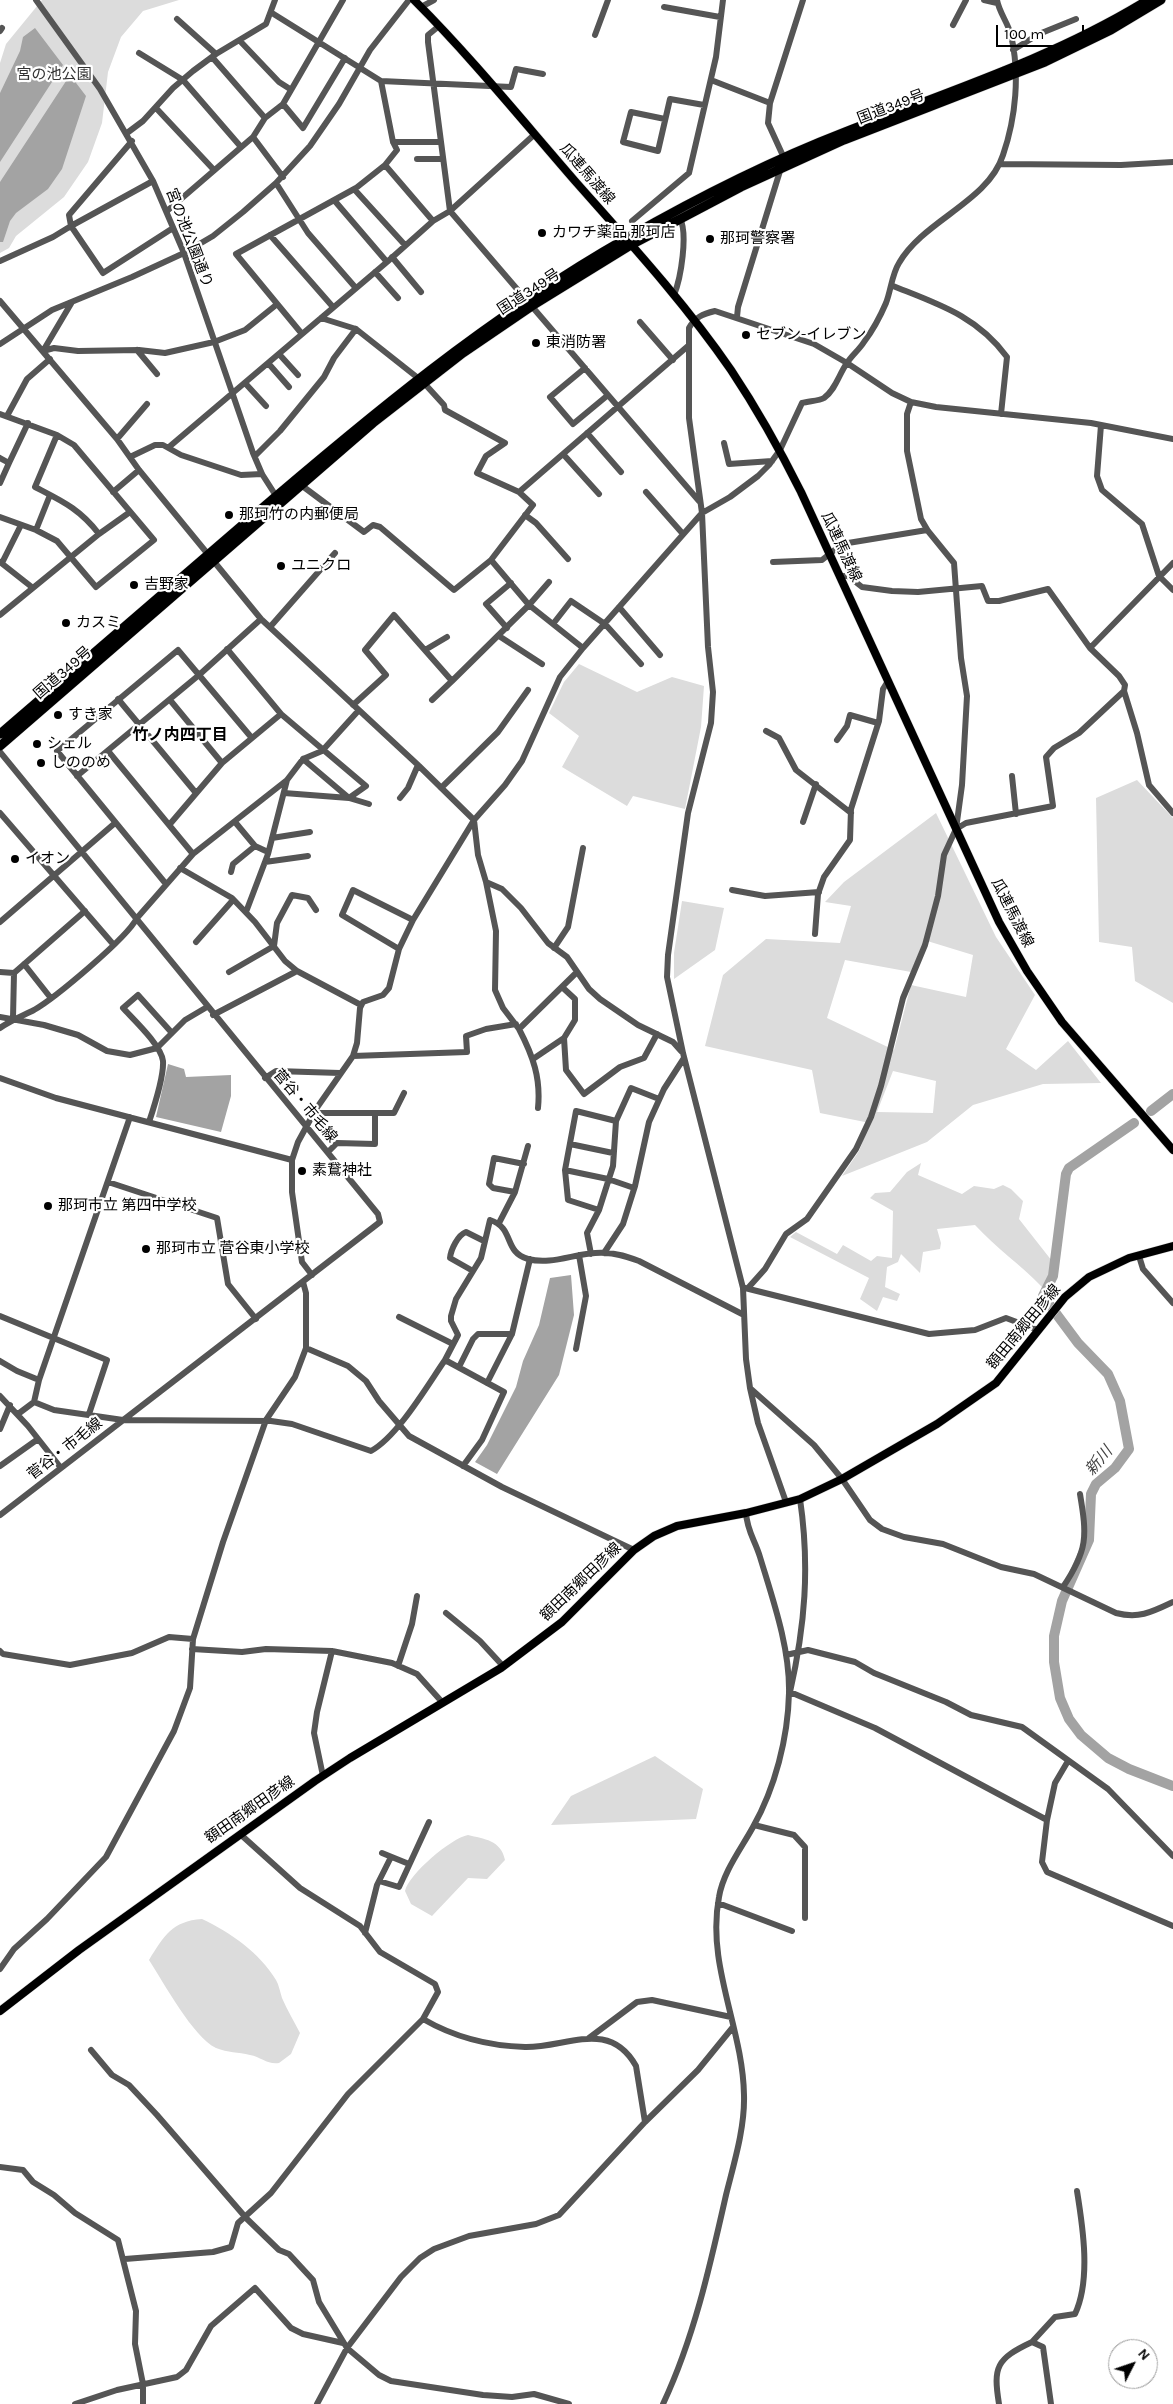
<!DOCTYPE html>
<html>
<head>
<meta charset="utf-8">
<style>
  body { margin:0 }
  #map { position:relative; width:1173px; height:2404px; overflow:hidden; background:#fff; font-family:Karla,sans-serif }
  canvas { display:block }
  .north { position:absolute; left:1108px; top:2339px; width:50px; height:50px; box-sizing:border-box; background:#fff; border:1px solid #999; border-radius:50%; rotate:49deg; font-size:14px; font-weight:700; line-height:20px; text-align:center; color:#000 }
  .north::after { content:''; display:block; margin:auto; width:18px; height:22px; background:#000; clip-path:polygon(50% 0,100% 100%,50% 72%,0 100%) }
  .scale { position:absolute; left:996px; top:25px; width:88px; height:22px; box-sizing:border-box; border:2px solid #000; border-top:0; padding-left:6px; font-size:15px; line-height:18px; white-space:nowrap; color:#000; -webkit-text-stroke:4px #fff; paint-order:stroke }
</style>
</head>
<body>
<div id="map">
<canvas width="1173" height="2404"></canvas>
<div class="north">N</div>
<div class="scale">100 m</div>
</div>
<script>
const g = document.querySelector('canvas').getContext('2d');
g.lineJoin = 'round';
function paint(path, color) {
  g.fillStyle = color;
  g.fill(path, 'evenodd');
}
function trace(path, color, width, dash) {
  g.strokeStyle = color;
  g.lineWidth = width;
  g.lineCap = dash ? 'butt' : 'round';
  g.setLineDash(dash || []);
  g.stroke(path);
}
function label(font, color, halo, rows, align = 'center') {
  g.font = font + ' Karla,"Noto Sans JP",sans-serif';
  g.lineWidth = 4.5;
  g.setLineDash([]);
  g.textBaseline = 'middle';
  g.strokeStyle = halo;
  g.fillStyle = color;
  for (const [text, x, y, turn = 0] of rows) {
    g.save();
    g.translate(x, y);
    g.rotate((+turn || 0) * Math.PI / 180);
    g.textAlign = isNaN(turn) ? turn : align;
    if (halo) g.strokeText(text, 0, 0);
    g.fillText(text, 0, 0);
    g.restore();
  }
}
paint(new Path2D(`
  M42,0H179L143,11L121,37L108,72L102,123L88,162L64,197L16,236L9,248L0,253V63L6,44Z
  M579,664L637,692L672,677L704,686L701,727L685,809L633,796L627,806L562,767L579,736L549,713L564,682Z
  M1137,780L1173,818V1003L1135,981L1132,947L1099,942L1096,798Z
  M936,813L996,937L1035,995L1006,1049L1036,1070L1068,1041L1101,1083L1043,1084L973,1105L927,1142L842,1176L859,1151L870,1123L820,1113L812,1070L705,1046L723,975L766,939L840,943L851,906L825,902L844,882ZM924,940L973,955L966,997L911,985L894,1050L827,1018L845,960L911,972ZM893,1071L936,1081L933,1113L877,1112Z
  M682,901L724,908L715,950L674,979V953Z
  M921,1163L918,1175L962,1194L974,1186L994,1189L1003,1185L1011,1189L1023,1201L1019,1219L1052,1261L1050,1275L1042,1287C1021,1265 996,1248 975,1225L937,1229L941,1243L940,1249L923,1252L920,1273L901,1254L898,1262L887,1267L885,1287L900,1294L897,1301L883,1297L877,1311L860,1299L869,1278L790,1237L796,1232L837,1254L843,1245L871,1261L877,1256L892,1258L893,1211L870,1198L875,1193L890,1192L907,1172Z
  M655,1756L703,1789L696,1819L551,1825L571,1796Z
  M468,1835C484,1839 501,1840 505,1860L487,1879L468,1878L432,1916L411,1904L405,1891C409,1874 451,1838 468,1835Z
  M202,1919C230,1932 260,1953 276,1980C279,1985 280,1992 282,1998C287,2010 294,2021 300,2033L291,2054L279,2063C268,2065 261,2057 250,2055C238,2052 228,2053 216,2048C193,2037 164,1983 149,1960C164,1936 172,1921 202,1919Z`), '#dcdcdc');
paint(new Path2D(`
  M35,28L63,65L0,162V93L20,51L23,37Z
  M70,75L86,96L62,169L48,189L16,213L10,221L3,242H0V182Z
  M168,1064L184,1069L186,1077L231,1075V1096L221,1132L156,1117Z
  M571,1275L574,1315L559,1375L497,1474L475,1462L487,1445L516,1387L523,1361L539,1325L550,1278Z`), '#a3a3a3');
trace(new Path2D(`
  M1151,1111L1173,1094
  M1134,1123L1069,1168L1066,1174L1053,1276L1043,1296L1078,1343L1108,1374L1120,1401L1129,1449L1115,1468L1096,1484L1091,1494L1089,1540L1062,1601L1054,1636V1662L1060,1698L1069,1719L1081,1735L1108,1758L1129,1769L1173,1786`), '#a3a3a3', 10);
const major = new Path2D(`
  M414,0C471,57 522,120 575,181C629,242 685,303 731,370C757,409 780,450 801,492L999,922L1027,971L1062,1022L1173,1150
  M0,2011L79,1950L315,1781L350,1758L501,1668L562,1622L634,1550L654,1536L677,1526L746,1513L800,1499L842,1479L937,1424L996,1383L1065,1297L1089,1277L1129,1258L1173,1246`);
const highway = new Path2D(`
  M0,734C82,664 164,593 246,522C367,418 488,317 627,238C697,198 770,161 845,132C947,92 1054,58 1148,0
  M0,746L373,423L463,353L532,306L631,245L741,187L844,140L1045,62L1111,30L1161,0`);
trace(major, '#dbdbdb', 9);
trace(highway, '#dbdbdb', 10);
trace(new Path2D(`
  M36,0L100,89L153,181L184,253L253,453L262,474L278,499
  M984,0L997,3
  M421,7L434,0
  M664,7L720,17
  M272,13L381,81L393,142L397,150L385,165L356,188L236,254L302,334
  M177,19L216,54
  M953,25L966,0
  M439,26L428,35V42L450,211L699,501
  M0,31L2,28
  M595,35L608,0
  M240,41L279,82L290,89
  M1013,50L1039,34L1076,19
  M139,53L183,80L241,147
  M212,57L265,118L283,104L343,0
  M711,80L770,103
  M381,81L511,87L516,69L543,74
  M283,104L303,128L345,58
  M156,108L214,170
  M665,119L631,112L623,142L658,151L670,99L704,105
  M127,133L143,121L173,88L193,71L216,54L266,24L275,0
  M253,137L265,118
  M393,142H440
  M417,159H443
  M1000,164L1121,165L1173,162
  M385,165L433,221
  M153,181L71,226L103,273L173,228
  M276,183L308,233L355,287
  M354,189L404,244
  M334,200L387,262
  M167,211L253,137L283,177
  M632,221L689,173L716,57L723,0
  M270,235L333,307
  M392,257L421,292
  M0,261L53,237L71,226L69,215L132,141
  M375,272L398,298
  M893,286C938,304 977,316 1007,357L1001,414
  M674,295C681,278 688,234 680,218
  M0,301L117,439L139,470L261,619L418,765L474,820L478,855L486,882L502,889L521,908L548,943L567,957L589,989L600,999L638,1025L673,1042L681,1051
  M737,317L738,307L784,158L768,123L770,103L803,0
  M321,318L356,329L418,378
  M640,322L673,360
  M0,344L52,310L132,277L184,253L213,236L243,212L276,183L310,146L339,104L370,50L409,0
  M137,350L157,374
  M43,351L54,348L78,351L139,350L165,353L214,342L245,330L276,305
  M43,351L72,302
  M279,354L298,375
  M268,363L289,387
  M585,368L550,397L573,424L608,395
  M245,383L266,406
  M424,383L444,405L445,410L505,443L486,456L477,473L519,492L533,505L491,560
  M0,414L57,435L74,445L154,540L96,587L57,541L36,530L0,517
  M7,416L27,379L50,359
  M1101,425L1097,476L1102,490L1142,524L1159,576L1173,590
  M587,433L621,472
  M57,435L35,487C62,501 80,509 99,534
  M117,439L147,404
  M724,443L729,464L772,461
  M169,447L387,262L433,221L450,211L535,134
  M563,454L599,494
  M255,456L280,431L324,377L334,358L356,329
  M130,457L155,445H163L181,455L241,475L262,474
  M0,458L9,463L0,483
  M9,463L28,423
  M301,485L364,532L373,525L380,527L454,590L491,560L529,605L549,582
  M113,492L139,470
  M519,492L688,346
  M646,492L683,534
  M525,515L536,523L568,559
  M36,530L50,495
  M0,562L33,588
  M773,562L822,560L842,544L927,530
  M2,563L21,525
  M839,576H848L862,587L892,591L918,592L982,586L988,601H999L1048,589L1090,648L1119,676L1125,685L1124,691L1137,733L1149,785L1173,813
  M619,607L660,655
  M0,615L99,534L130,512
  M553,624L571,601L605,624L641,664
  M270,627L335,553
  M507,628L486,604L511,583
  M499,636L542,664
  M1090,648L1173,563
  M227,649L281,714L366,786L349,798L303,759
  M425,650L447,637
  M118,699L196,793
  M170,700L222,763
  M432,700L452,681
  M353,705L386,675L365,650L394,615L452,681L529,605L583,648
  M766,731L779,738L796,770L851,813
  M837,740L847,726L850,715L878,723
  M108,751L193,854
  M0,752L378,1214L380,1222L0,1515
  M77,776L199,675L261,619
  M1012,776L1016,814
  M441,788L498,732L528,690
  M284,793L349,798L369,804
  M400,798L408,788L418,765
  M0,813L113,944
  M235,822L255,846L268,852
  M803,822L816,784
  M170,824L222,763L281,714
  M956,829L966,823L1053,806L1046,757L1054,748L1079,733L1124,691
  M272,838L310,832
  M265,862L308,856
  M180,868L232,898L255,922L285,961L297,971L361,1005
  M231,872L233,864L255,846
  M486,882L496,931L495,990L503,1008L519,1029L577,972
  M166,884L57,751L178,650L251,737
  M732,890L765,896L819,892
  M246,912L268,854L287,780
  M0,922L115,823
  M815,934L818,894L824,877L850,840L851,809L879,721L883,689L888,681
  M196,942L233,900
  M274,946L277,923L292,895L308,898L316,910
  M554,948L568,927L583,848
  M399,949L342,915L353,890L413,920
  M24,964L50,997
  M0,972L14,973
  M229,972L274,946
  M562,987L575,999V1020L564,1038L566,1070L584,1094L620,1067L644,1058L657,1034
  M213,1015L297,971
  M0,1017L44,1025L78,1035L107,1051L130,1055L157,1048L185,1020L207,1007
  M13,1018L14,973L85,911
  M0,1028C11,1020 22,1016 34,1010C55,998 127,938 137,918L193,854L287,780L303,759L322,751L359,710
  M519,1029C533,1056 541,1078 538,1108
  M353,1056L467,1052L466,1036L486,1029L516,1024
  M533,1059L564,1038
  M0,1078L56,1098L292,1160
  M265,1078L276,1071L340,1073
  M314,1113H394L404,1093
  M149,1122C154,1107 164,1076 163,1061C161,1045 134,1020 123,1008L138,995L172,1033
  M570,1144L613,1153
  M328,1152L337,1143L375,1144V1113
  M565,1170L608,1179L634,1188
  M108,1182L217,1218L228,1284L256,1319
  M515,1192L493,1188L489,1184L494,1158L524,1164
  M599,1210L568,1200L565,1170L576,1111L616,1121
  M499,1223L515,1192L528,1146
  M604,1253L623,1224L635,1186L649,1122L664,1089L684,1058
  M591,1254L587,1233L599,1210L613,1166L616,1121L631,1088L659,1099
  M1139,1256L1143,1269L1173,1303
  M473,1271L450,1258C451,1249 458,1235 466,1232L484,1241
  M312,1275L302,1262L292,1192V1160L298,1142L316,1109L353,1056L357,1043L360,1008L363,1002L383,995L389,988L399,949L413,920L474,820L505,785L522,761L560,677L583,648L702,513L730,497L758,476L769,465L780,450L802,403C809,401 819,401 824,398C836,389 839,374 847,363C852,355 859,350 864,342C873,330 880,317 886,303C891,290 892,274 899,263C924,220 988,202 1003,155C1016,117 1020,74 1011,35C1008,23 999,12 997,0
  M745,1288L929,1334L975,1330L1006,1318L1038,1330
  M748,1288L765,1269L786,1234L807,1219L856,1149L871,1117L881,1086L903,998L925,945L938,896L944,855L956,829L962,785L967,696L961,658L954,563L928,531L921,519L907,451V414L911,402
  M0,1316L107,1360L89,1414
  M399,1317L453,1344
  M306,1348L348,1366L366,1381L379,1401L409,1436L502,1487L634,1550
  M576,1349L586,1296L579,1255
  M0,1361L17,1371L39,1380
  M459,1367L473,1339L478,1334H512
  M487,1383L512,1334L530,1259
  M751,1389L814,1445L842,1479L870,1520L882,1529L904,1537L943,1544L1001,1567L1034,1574L1116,1613C1139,1619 1152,1612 1173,1602
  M0,1396L28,1426L61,1468
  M34,1402L54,1410L123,1420L271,1421L292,1424L371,1451C398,1436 427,1386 445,1360
  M18,1414L34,1402L39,1380L130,1117
  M0,1429L10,1405
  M0,1466L38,1439
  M463,1466L482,1440L504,1392L445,1360L458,1335L451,1321V1316L456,1299L481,1258L490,1220C515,1228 503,1252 528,1259C553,1266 579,1251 605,1253C617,1253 628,1257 639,1261L744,1315
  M800,1499C810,1567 805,1626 790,1692L875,1728L1047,1820
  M786,1502L758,1423L750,1388L746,1359L743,1288L683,1053L667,977L668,955L688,813L711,723L713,692L708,647L702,513L689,418V328C695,317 703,314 715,311L814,344L847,363L892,393L911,402L936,407L1091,423L1173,439
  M1063,1587C1088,1550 1087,1536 1080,1494
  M446,1613L480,1641L503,1666
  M192,1649L242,1652L266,1649L332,1651L392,1663L417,1674L442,1702
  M0,1651L3,1654L70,1665L132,1653L169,1637L193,1639
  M786,1655L808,1650L855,1662L874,1673L946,1702L971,1715L1022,1727L1108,1789L1173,1856
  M398,1666L412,1624L417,1596
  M1068,1761L1055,1783L1047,1820L1042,1862L1047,1872L1173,1926
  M323,1776L314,1733L317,1712L332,1651
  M754,1825L794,1835L805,1847V1918
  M382,1853L409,1864
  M379,1881L399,1887L429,1822
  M718,1903L792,1931
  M365,1933L377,1885L391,1857
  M0,1969L14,1949L47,1919L106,1857L174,1731L190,1688L193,1639L223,1542L266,1420L295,1377L306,1348V1293L303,1282
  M423,2019C454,2037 490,2046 525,2047C566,2048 609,2018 636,2066L645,2122
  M589,2038L637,2002L652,2000L731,2017
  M91,2050L112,2075L129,2085L157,2115L247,2219L279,2250L289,2254L313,2280L319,2302L347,2348L379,2375L391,2381L483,2395L512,2397L534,2394L569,2404
  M0,2167L23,2170L33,2182L54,2195L75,2213L118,2240L136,2311L135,2344L143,2384V2404
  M125,2259L213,2252L231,2247L238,2223L271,2193L348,2094L423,2019L438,1992L435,1984L380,1952L360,1926L300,1888L240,1834
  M1032,2342L1055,2317L1075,2314C1091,2280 1083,2228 1077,2191
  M75,2404L117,2390L177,2377L186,2370L211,2326L255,2288L291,2328L303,2334L343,2343
  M317,2404L347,2348L401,2277L420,2258L434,2249L469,2236L536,2224L559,2215L645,2122L698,2070L733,2027
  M663,2404C694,2338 710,2266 726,2195C734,2163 745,2128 744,2095C743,2028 706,1965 719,1897C723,1872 741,1849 753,1827C775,1788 788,1738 789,1693C790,1648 773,1600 760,1557C755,1540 747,1531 746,1513
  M999,2404C993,2367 996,2359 1032,2342L1043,2347L1051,2404`), '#555', 6);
trace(major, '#000', 8);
trace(highway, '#000', 9);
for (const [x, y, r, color] of [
  [542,233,5,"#000"],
  [710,239,5,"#000"],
  [746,335,5,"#000"],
  [536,343,5,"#000"],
  [229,515,5,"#000"],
  [281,566,5,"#000"],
  [134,585,5,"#000"],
  [66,623,5,"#000"],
  [58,715,5,"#000"],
  [37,744,5,"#000"],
  [41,763,5,"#000"],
  [15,859,5,"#000"],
  [302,1171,5,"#000"],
  [48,1206,5,"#000"],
  [146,1249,5,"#000"]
]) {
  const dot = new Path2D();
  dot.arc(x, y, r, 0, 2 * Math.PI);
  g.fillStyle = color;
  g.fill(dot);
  trace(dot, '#fff', 2);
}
label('15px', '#333', '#fff', [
  ["宮の池公園",54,75]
]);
label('15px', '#000', '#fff', [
  ["国道349号",891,107,-21],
  ["瓜連馬渡線",587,174,49],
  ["宮の池公園通り",189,238,69],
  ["国道349号",529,292,-33],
  ["瓜連馬渡線",841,547,65],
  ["国道349号",63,673,-41],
  ["瓜連馬渡線",1012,913,63],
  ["菅谷・市毛線",305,1106,50],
  ["額田南郷田彦線",1024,1327,-50],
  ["菅谷・市毛線",65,1449,-38],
  ["額田南郷田彦線",581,1582,-44],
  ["額田南郷田彦線",250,1810,-35]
]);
label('15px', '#000', '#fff', [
  ["カワチ薬品 那珂店",552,233],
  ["那珂警察署",720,239],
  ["セブン-イレブン",756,335],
  ["東消防署",546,343],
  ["那珂竹の内郵便局",239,515],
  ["ユニクロ",291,566],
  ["吉野家",144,585],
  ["カスミ",76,623],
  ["すき家",68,715],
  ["シェル",47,744],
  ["しののめ",51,763],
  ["イオン",25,859],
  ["素鵞神社",312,1171],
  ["那珂市立 第四中学校",58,1206],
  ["那珂市立 菅谷東小学校",156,1249]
], 'left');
label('bold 16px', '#000', '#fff', [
  ["竹ノ内四丁目",180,735]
]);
label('italic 16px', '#444', '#fff', [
  ["新川",1099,1461,-50]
]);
</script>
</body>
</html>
